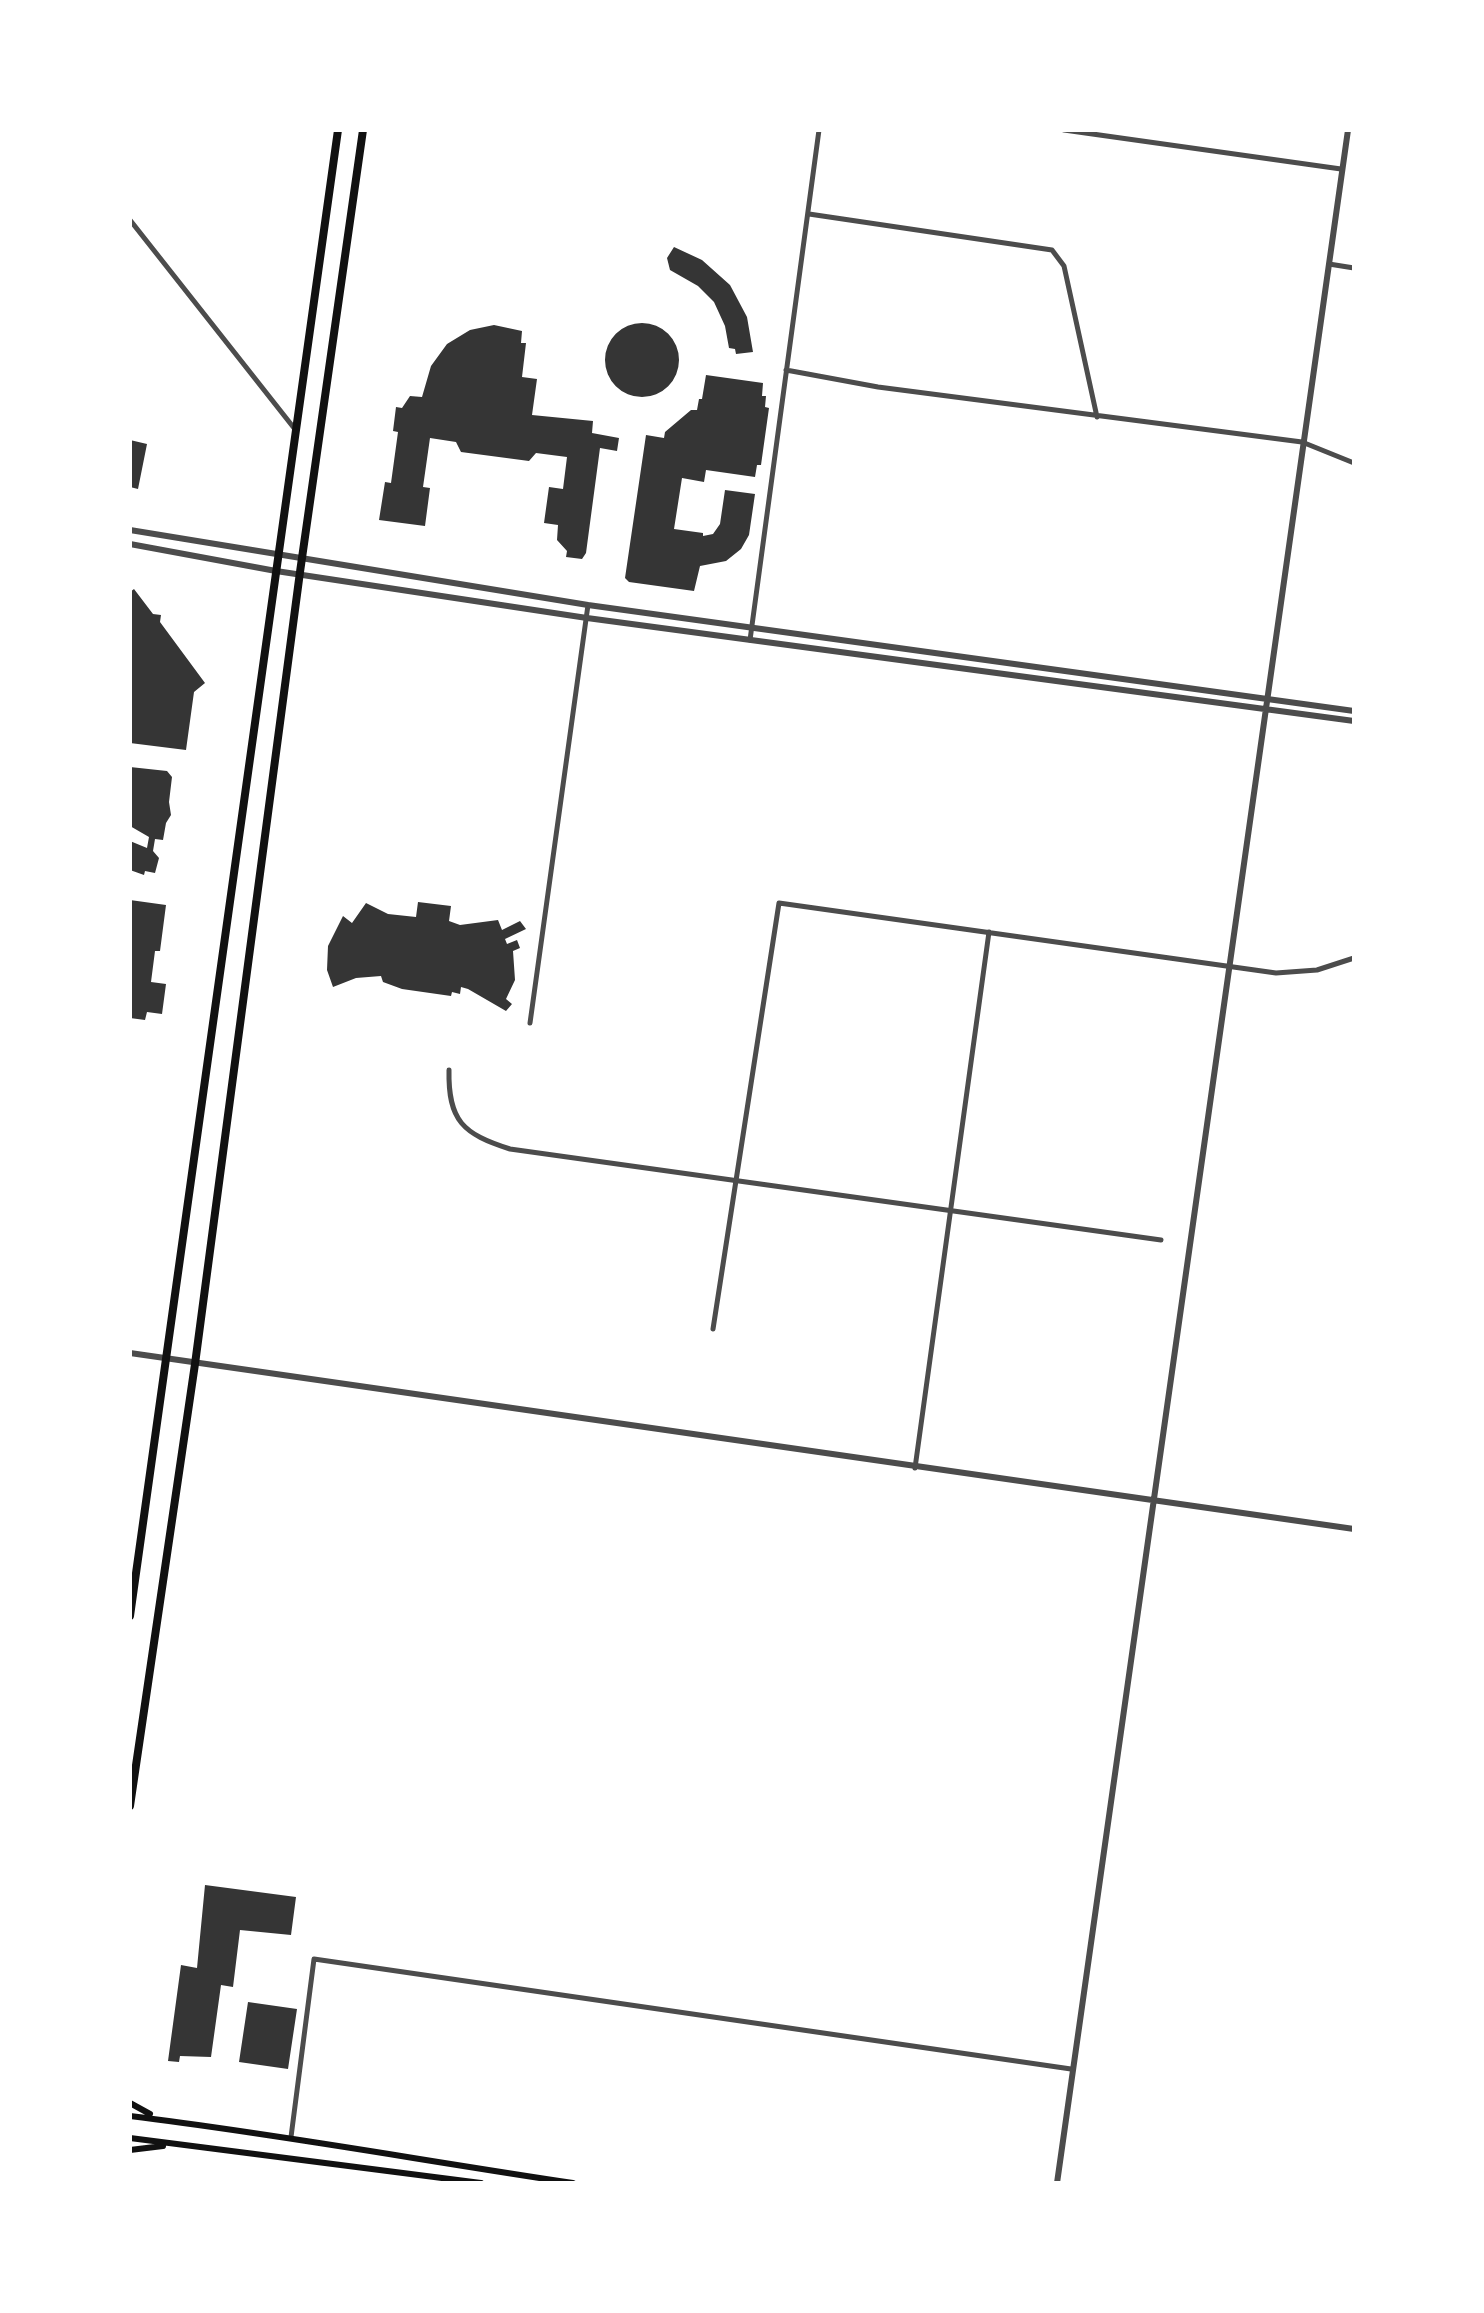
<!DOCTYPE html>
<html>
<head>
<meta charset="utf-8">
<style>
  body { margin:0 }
  #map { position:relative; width:1484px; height:2313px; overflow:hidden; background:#fff; font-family:"Work Sans",sans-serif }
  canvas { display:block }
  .frame { position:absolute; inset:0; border:132px solid #fff; pointer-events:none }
</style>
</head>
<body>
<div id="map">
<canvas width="1484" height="2313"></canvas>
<div class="frame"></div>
</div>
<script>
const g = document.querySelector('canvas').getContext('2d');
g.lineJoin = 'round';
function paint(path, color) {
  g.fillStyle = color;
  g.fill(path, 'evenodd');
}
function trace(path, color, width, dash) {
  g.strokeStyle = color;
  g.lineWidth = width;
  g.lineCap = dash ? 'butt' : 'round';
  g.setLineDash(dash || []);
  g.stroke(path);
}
paint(new Path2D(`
  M674,247L702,260L730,285L747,317L753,352L736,354L735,349L729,348L725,326L714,302L698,286L670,270L667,258Z
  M605 360a37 37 0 1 1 74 0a37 37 0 1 1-74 0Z
  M494,325L522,331L521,343H526L522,377L537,379L532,415L593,421L592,433L619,438L617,451L600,448L586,553L582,559L566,557L567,551L557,540L558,525L544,523L549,487L563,489L567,457L536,453L529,461L461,452L456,442L430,438L423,487L430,488L425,526L379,520L385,482L391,483L398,432L393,431L396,407L402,408L410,396L422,397L431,366L447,344L470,330Z
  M706,375L763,383L762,396H766L765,407L769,408L761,465H757L755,477L706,470L704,482L682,478L674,529L703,533V536L713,534L720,524L725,490L755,494L749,535L741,549L726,561L700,566L694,591L629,582L625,578L646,435L664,438L665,432L691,410H697L699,399H702Z
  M130,440L147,444L138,489L130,487Z
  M134,589L153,614L161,615L160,622L205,683L194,692L186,750L130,743V592Z
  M130,767L167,771L172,777L169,802L171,815L166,823L163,840L155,839L153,851L159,858L155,873L145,871L144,875L130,870V841L147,848L149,837L130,826Z
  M130,900L166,905L160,951H155L151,982L166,984L162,1014L147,1012L145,1020L130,1018Z
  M418,902L451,906L449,921L460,925L498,920L502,930L520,921L526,929L505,939L507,944L517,940L520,948L513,951L515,980L506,999L512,1004L506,1011L468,989L461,987L460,994L452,992L451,996L402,989L383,982L381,976L356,978L333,987L327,970L328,946L343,916L352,923L366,903L388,914L416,917Z
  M205,1885L296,1897L291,1935L240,1930L233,1987L221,1985L211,2057L180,2056L179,2062L168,2061L181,1965L197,1968Z
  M248,2002L297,2009L288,2069L239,2062Z`), '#353535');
trace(new Path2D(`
  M1064,130L1341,169
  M809,214L1052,250L1064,266L1097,417
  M130,220L294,428
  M1329,264L1354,268
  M786,370L878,387L1302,442L1354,463
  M750,640L819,130
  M530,1023L588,605
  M449,1070C448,1121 463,1134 510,1149L1161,1240
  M713,1329L779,903L1276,973L1317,970L1354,958
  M915,1468L989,932
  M291,2137L314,1959L1071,2069`), '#4c4c4c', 5);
trace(new Path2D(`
  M130,530L588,605L1354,711
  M130,544L276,571L587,618L1354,721
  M130,1353L1354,1529
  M1057,2183L1348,130`), '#4c4c4c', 6);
trace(new Path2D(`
  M130,2103L150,2114
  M130,2116C278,2134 425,2161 573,2183
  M130,2138L481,2183
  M130,2150L163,2146`), '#111', 6);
trace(new Path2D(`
  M130,1616L338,130
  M130,1806L195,1364L300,572L363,130`), '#111', 8);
</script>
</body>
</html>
